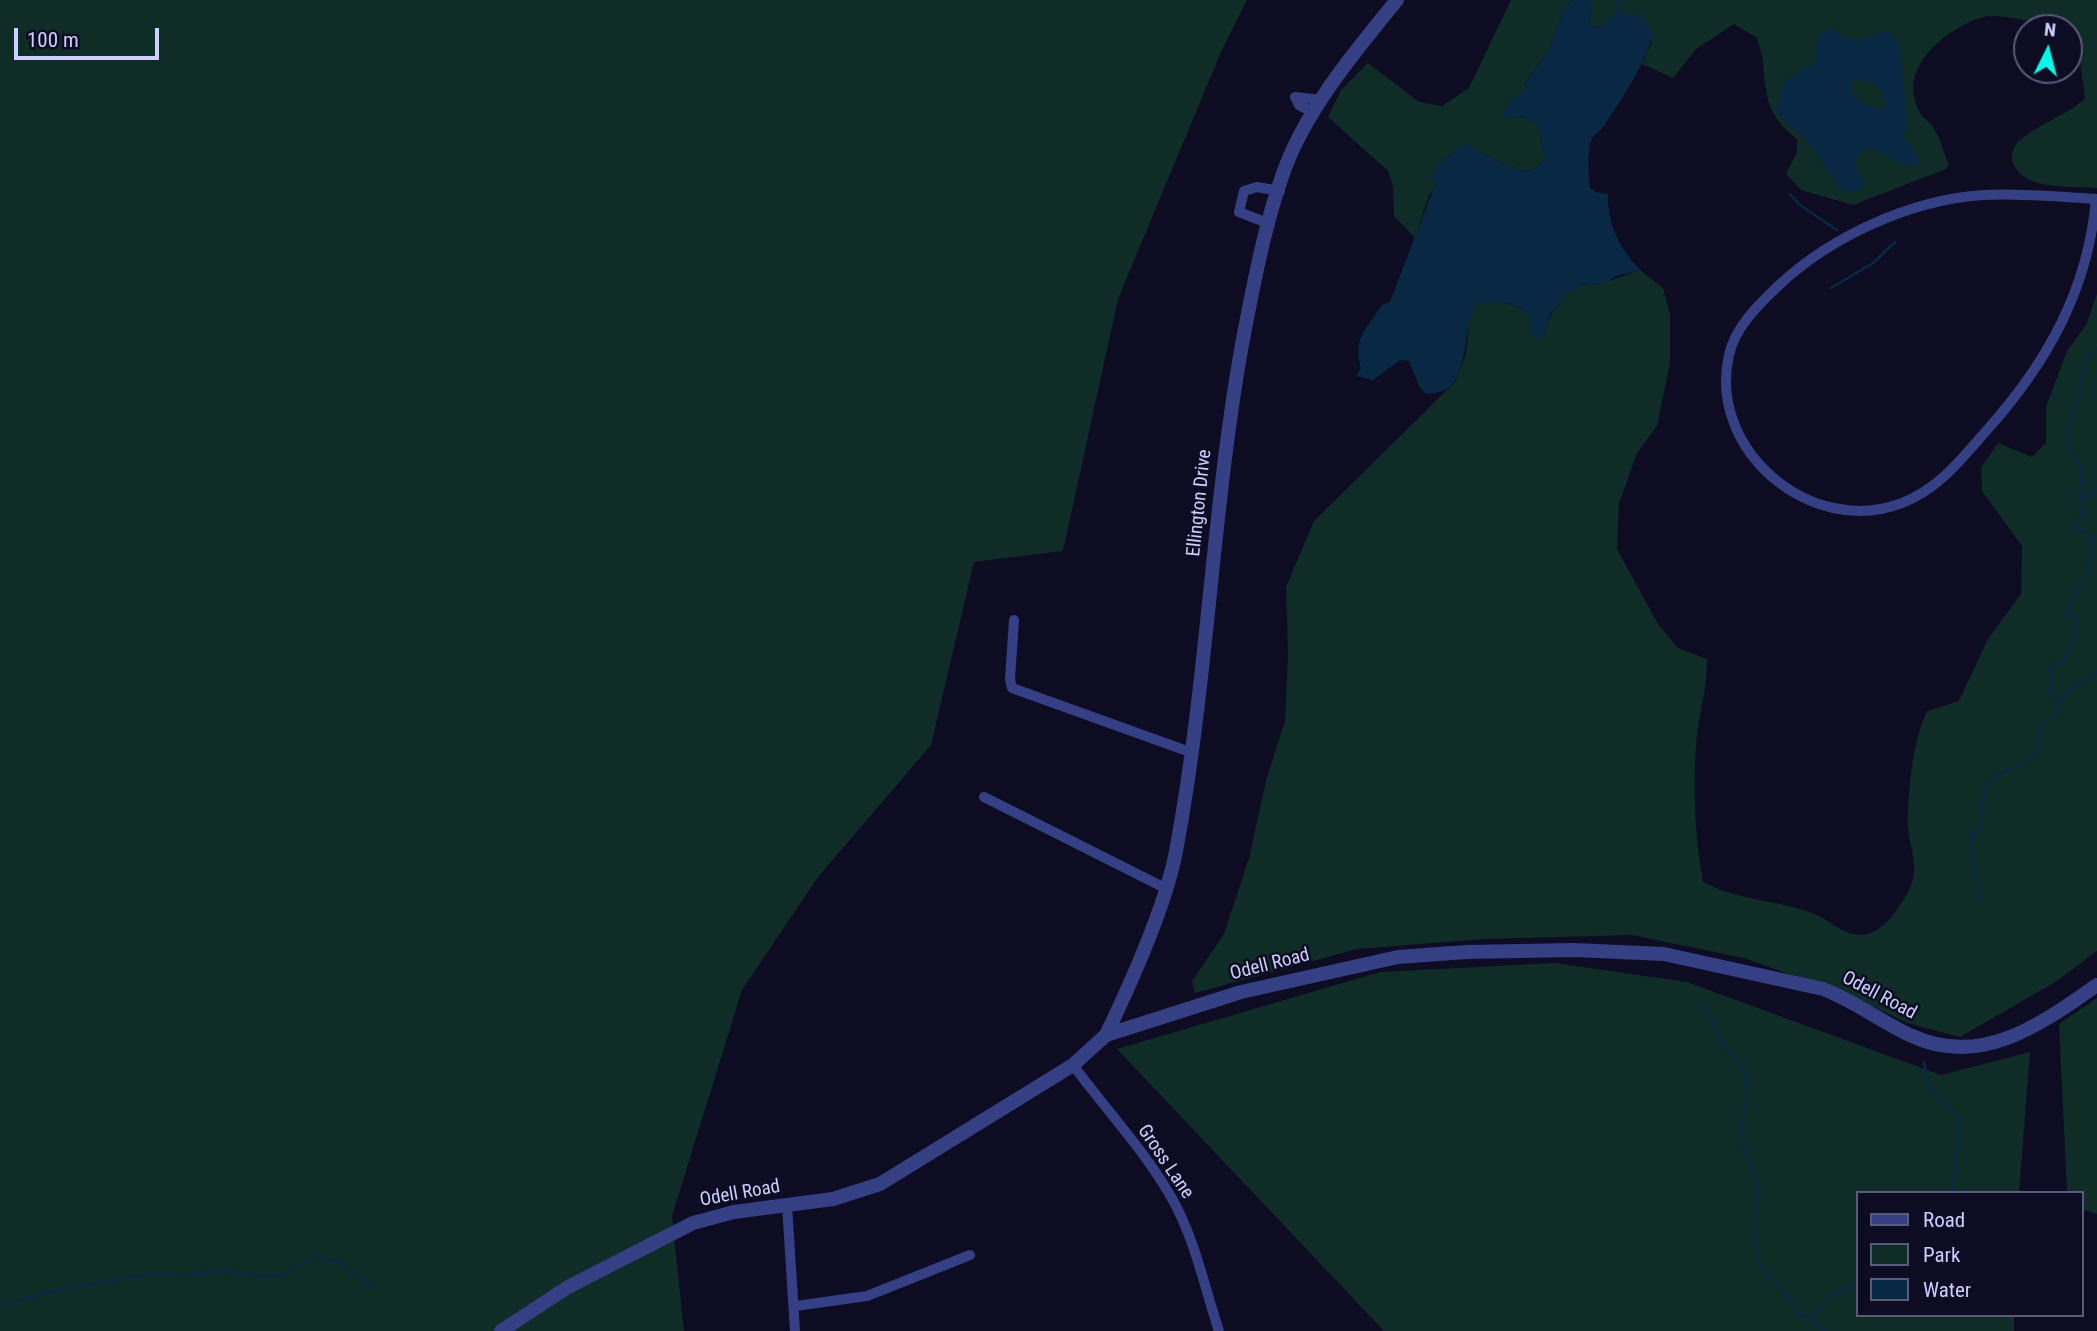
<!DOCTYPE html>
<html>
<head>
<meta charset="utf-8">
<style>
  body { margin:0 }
  #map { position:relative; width:2097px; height:1331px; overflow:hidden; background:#0d0c22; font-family:"Roboto Condensed",sans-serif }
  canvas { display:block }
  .legend { position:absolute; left:1856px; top:1191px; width:228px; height:126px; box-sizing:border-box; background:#0d0c22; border:2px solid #5a5a7a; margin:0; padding:9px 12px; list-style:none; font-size:21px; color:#cdcfff }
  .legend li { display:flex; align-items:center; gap:14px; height:35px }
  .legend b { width:35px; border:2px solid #5a5a7a }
  .north { position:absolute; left:2013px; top:14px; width:70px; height:70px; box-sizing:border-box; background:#0d0c22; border:2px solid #5a5a7a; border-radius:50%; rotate:6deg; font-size:19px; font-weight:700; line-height:28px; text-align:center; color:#cdcfff }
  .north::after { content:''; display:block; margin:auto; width:24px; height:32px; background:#00f8e9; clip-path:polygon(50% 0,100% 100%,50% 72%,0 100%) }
  .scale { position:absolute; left:14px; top:28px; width:145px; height:32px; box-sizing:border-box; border:4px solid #cdcfff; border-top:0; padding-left:9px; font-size:21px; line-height:24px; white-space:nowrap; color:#cdcfff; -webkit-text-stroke:5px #0d0c22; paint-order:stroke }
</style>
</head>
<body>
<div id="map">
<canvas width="2097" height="1331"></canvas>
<ul class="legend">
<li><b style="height:9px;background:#353f83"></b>Road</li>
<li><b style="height:19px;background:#0f2c26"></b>Park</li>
<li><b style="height:19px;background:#092844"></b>Water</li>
</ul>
<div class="north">N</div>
<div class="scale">100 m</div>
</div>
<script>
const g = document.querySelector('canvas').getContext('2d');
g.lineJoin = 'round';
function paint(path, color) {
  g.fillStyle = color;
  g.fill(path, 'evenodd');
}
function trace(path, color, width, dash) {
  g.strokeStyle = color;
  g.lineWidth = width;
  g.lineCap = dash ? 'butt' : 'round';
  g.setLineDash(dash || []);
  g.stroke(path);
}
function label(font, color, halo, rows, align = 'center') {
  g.font = font + ' "Roboto Condensed",sans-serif';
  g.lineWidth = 5;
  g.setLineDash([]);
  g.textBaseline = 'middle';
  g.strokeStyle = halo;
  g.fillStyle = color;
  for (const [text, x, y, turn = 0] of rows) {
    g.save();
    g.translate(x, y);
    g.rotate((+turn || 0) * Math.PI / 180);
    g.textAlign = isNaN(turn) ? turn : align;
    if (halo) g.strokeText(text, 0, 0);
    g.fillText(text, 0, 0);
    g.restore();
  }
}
paint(new Path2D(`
  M0,0H1247L1221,52L1118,299L1063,551L974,562L931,745L818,877L742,990L672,1216L684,1331H0Z
  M1511,0H1572L1564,10L1547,53L1525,83L1527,89L1503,119L1522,116L1538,125L1545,159C1541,163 1537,168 1532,170C1517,175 1479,150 1465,144L1436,166L1435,188L1429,195L1415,238L1394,216L1393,186L1388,171L1328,117L1341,90L1368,63L1419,102L1442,106L1469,88Z
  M1593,0H2097V188C2074,186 2023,191 2013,163C2011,156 2012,149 2017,143C2032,127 2065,116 2085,99L2078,44L2069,28C2044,28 2017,15 1990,16C1975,17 1954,30 1942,39C1919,58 1904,84 1920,113C1924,119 1931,122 1934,129C1941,140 1943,152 1949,164L1946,169L1853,205L1801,190L1786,174L1797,152V139C1754,105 1772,82 1757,38L1734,24L1696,49L1673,78L1642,64L1652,42L1620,11L1601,26L1594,27L1589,22Z
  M1640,270L1663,288L1670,315V363L1657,426L1637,453L1619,504L1617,549L1658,624L1678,648L1707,659C1708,689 1698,716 1696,745C1693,790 1695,838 1703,882C1738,900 1774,900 1810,912C1830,919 1840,935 1863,935C1873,935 1887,923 1893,915C1932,865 1905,860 1908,810C1910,776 1913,742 1927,711L1959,701L1988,639L2021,594L2022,546L1982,491L1981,468L1998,443L2032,457L2046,443V407L2067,351L2086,325L2097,294V951L2057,981L1960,1037L1907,1023L1853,997L1744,958L1632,935L1484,939L1357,949L1195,993L1192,981L1224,934L1249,858L1266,781L1285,721L1288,653L1286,587L1314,521L1456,381L1466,354L1469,319L1474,307C1491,298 1513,303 1529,313V323L1544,336C1547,316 1562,291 1583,285C1590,283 1598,286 1604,283C1617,278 1628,274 1640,270Z
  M1555,963L1687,982L1941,1075L2030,1052L2019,1193H1857V1315H2014V1331H1384L1117,1049L1380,972Z
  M2097,998V1214L2081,1209V1193L2067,1191L2059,1024Z`), '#0f2c26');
paint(new Path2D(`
  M1572,0H1593L1589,22L1594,27L1601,26L1619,11L1642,17L1653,32C1652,53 1616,109 1603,127C1600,131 1594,134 1592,139C1586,152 1589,174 1590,188L1596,192L1608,194C1607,225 1620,248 1640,270L1616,276L1602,285L1584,284L1570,291L1550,314L1544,336L1539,340L1529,334V313C1514,303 1491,298 1474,307C1460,336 1473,398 1425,393L1419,386L1409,361L1400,360L1373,380L1356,376L1361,368C1355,348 1359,336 1371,321C1378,313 1378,305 1390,302L1436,182L1431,179L1436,166L1466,143C1478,150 1517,175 1532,170C1537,168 1541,163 1545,159L1538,125L1522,116L1502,120L1508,103L1527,89L1525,84L1547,53L1564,10Z
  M1829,28C1836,30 1842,37 1849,39C1863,44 1875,31 1889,31L1900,44L1907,119L1904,137L1917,156V164L1913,167C1895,163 1880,148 1863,149L1855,164L1866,183L1854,193L1839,187L1807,141L1782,118L1776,110L1784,82L1815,62L1818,37ZM1855,80C1871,80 1887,89 1885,106L1881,109C1866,107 1853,100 1850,84Z`), '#092844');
trace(new Path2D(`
  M1619,0V11
  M1790,194L1800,205L1837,230
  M1831,288L1873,263L1895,242
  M2080,499L2092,494L2097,487
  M2060,701L2069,690L2097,671
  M1979,903L1971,843L1972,836L1980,831L1981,807L1988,781L2035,756C2044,732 2032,728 2058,713L2059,703L2052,691L2050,665L2062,664L2073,640L2077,616L2067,612L2068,606L2087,572L2093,540L2092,536L2075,528L2083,511C2070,488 2096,476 2070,452L2067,427L2073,418L2079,397L2086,355L2097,349
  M1703,1002L1723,1044L1743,1069L1749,1092L1741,1125L1743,1143L1758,1185L1754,1231L1760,1267L1795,1304L1796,1313L1809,1318L1825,1331
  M1924,1062C1927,1088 1934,1100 1957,1113L1960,1130L1952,1193
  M0,1306L44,1293L148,1274L187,1275L220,1270L265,1277L284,1275L316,1255L337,1262L376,1288
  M1810,1318L1831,1296L1857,1284`), '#092844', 2.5);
trace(new Path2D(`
  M1314,113L1299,105L1295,97L1322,100
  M2096,199C2088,290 2047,363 1987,430C1962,458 1939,489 1902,503C1811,538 1707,450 1729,355C1735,327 1759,304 1779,285C1832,236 1910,200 1983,195C2021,193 2059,197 2097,199
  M1270,224L1239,212L1244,191L1257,187L1280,191
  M1014,620L1010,679L1012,688L1190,752
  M984,797L1165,888
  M1073,1065C1107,1111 1148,1154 1175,1204C1196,1244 1205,1289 1219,1331
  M787,1205L795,1331
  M796,1306L867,1296L970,1255`), '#353f83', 10);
trace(new Path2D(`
  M1106,1035C1130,985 1166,905 1176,851C1208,681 1212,508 1243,339C1254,282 1267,212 1289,158C1314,100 1357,49 1397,0
  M501,1331L568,1287L693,1223L734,1212L833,1199L880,1184L1073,1065L1106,1035L1241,992L1398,957L1466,952L1574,950L1664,954L1823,989C1855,1001 1881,1022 1912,1036C1982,1068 2041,1024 2097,985`), '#353f83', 14);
label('19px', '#cdcfff', '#0d0c22', [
  ["Ellington Drive",1200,503,-84],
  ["Odell Road",1270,965,-14],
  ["Odell Road",1879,996,28],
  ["Gross Lane",1165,1162,56],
  ["Odell Road",740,1194,-10]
]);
</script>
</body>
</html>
